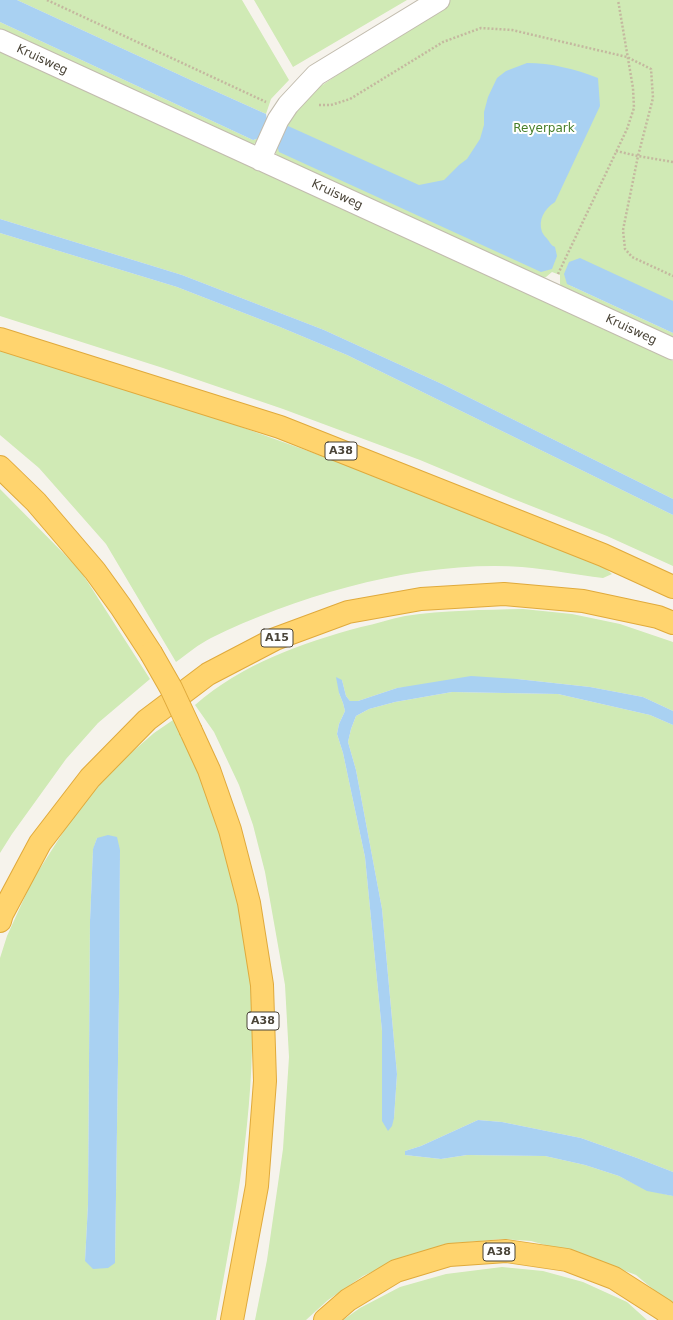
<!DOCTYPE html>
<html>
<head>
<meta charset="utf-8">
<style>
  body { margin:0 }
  canvas { display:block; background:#f6f3ec }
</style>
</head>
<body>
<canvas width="673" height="1320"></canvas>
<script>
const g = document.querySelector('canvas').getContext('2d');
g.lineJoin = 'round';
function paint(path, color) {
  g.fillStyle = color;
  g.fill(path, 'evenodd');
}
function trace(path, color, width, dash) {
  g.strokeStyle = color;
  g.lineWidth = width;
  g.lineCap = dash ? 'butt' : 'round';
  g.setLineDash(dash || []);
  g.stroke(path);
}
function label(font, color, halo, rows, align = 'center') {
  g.font = font + ' "DejaVu Sans",sans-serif';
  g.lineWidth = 4;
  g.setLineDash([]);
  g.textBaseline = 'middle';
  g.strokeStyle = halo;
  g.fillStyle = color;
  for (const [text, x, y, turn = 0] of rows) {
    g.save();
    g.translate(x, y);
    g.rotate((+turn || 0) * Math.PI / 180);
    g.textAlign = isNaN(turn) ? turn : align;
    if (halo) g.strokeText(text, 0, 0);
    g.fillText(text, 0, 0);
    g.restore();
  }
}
paint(new Path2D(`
  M17,0H242L289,80L271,99L266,114L195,82Z
  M254,0H407L293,67Z
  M449,0H673V323L567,284L673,333V341L563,289L560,284V275L552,272L546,277L539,279L282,162C276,154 273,151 274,140L309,94Z
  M0,22L253,140L263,137L254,144H245L0,32Z
  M0,50L557,306L673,361V499L442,384L324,330L182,275L0,219Z
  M0,233L177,287L280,327L347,355L673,515V566L607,536L511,498L420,460L283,409L163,368L0,316Z
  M0,350L180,405L450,502L606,569L612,574L603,578C576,575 549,569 522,567C421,560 301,594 211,638C199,644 187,654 176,662L106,544L39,468L0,435Z
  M0,489L80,570L150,679L98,723L66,759L12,834L0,853Z
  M523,609L572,614L620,624L673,642V711L643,697L590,687L517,679L397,688L358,701H350L346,696L342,680L339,693L343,703L345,711L339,724L337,734L343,753L365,857L382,1031V1121L394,1118L397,1074L382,909L356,770L348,742L351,729L356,716L369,709L395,702L452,692L558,694L650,715L673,725V1172L637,1158L581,1138L502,1122L478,1120L421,1146L405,1151V1155L441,1159L467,1155L545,1156L585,1165L619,1176L647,1190L673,1196V1306L636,1275L591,1258L531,1241L502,1239L445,1244L393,1262L363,1276L328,1300L306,1320H255L267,1260L283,1149L289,1057L285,985L265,872L253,825L239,785L214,732L195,705C242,664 301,643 361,627C376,624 390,619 405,616C444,610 484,610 523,609Z
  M173,720C195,757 209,799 221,840C237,893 251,952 252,1007C255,1113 235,1217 216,1320H0V958L7,936L32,881L76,812L116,766L154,733ZM97,838L120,850L119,993L115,1263L85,1261L88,1204L90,921L93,850Z
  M502,1267L543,1271L583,1282L627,1302L647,1320H343L360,1308L400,1287L446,1274Z`), '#d0eab5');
paint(new Path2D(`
  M0,0H17L195,82L266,114L268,124L263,137L253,140L0,22Z
  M527,63C551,63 575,69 598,78L600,106L555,202C544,209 538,220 542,232C544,236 546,237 548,240C551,244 551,245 555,247L557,256L552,269L541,272L279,152L276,142L281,129L288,126L419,185L444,180L459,165L467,159L480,139L484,125V112L488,97L497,78L506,71Z
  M0,219L182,275L324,330L442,384L673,499V515L347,355L280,327L177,287L0,233Z
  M580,258L673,301V333L567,284L564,274L569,262Z
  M471,676L517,679L590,687L643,697L673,711V725L650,715L558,694L452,692L395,702L369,709L356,716L351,729L348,742L356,770L382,909L397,1074L394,1118L392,1126L388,1131L382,1121V1031L365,857L343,753L337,734L339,724L345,711L343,703L339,693L336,677L342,680L346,696L350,701H358L397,688Z
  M108,835L117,837L120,850L119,993L115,1263L108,1268L93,1269L85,1261L88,1204L90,921L93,849L97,838Z
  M478,1120L502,1122L581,1138L637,1158L673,1172V1196L647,1191L619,1176L585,1165L545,1156L467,1155L441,1159L405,1155V1151L421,1146Z`), '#a9d1f2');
const minor = new Path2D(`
  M0,40L673,349
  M260,160L278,120L288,105L316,75L439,0`);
const highway = new Path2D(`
  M0,339L280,427L603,555L673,587
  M0,467L36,502L95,571L121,607L151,653
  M191,731L209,770L230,830L249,903L262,985L265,1081L257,1186L232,1320
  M0,921L2,914L40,843L90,778L147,720L208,674L275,639L348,612L421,599L504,594L583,601L658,617L673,623
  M325,1320L348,1300L396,1271L449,1255L506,1251L567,1260L614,1278L664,1310L673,1319`);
trace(minor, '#c2bcae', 23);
trace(highway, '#e0aa3c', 24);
trace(new Path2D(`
  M47,0L266,102
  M319,105H331L350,99L443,42L481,28L512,30L627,57L651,69L653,98L638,156L623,230L625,249L632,257L673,276
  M616,151L638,156L673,162
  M558,274L627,129L634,108L633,88L618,0`), '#c4b89f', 2.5, [2, 2]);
trace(minor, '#fff', 21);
trace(highway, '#ffd46e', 22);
const highwayBridge = new Path2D(`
  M151,653L171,688L191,731`);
trace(highwayBridge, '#e0aa3c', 24, []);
trace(highwayBridge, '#ffd46e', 22);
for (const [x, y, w] of [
  [341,451,32],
  [277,638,32],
  [263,1021,32],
  [499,1252,32]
]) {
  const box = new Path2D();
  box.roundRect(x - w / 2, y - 9, w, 18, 3);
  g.fillStyle = '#fff';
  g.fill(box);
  trace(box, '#4b4539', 1);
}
label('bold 11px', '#4b4539', null, [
  ["A38",341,451],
  ["A15",277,638],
  ["A38",263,1021],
  ["A38",499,1252]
]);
label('12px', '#4b4539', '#fff', [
  ["Kruisweg",42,60,25],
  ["Kruisweg",337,195,25],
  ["Kruisweg",631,330,25]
]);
label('12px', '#477f2a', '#fff', [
  ["Reyerpark",544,129]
]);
</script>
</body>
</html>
